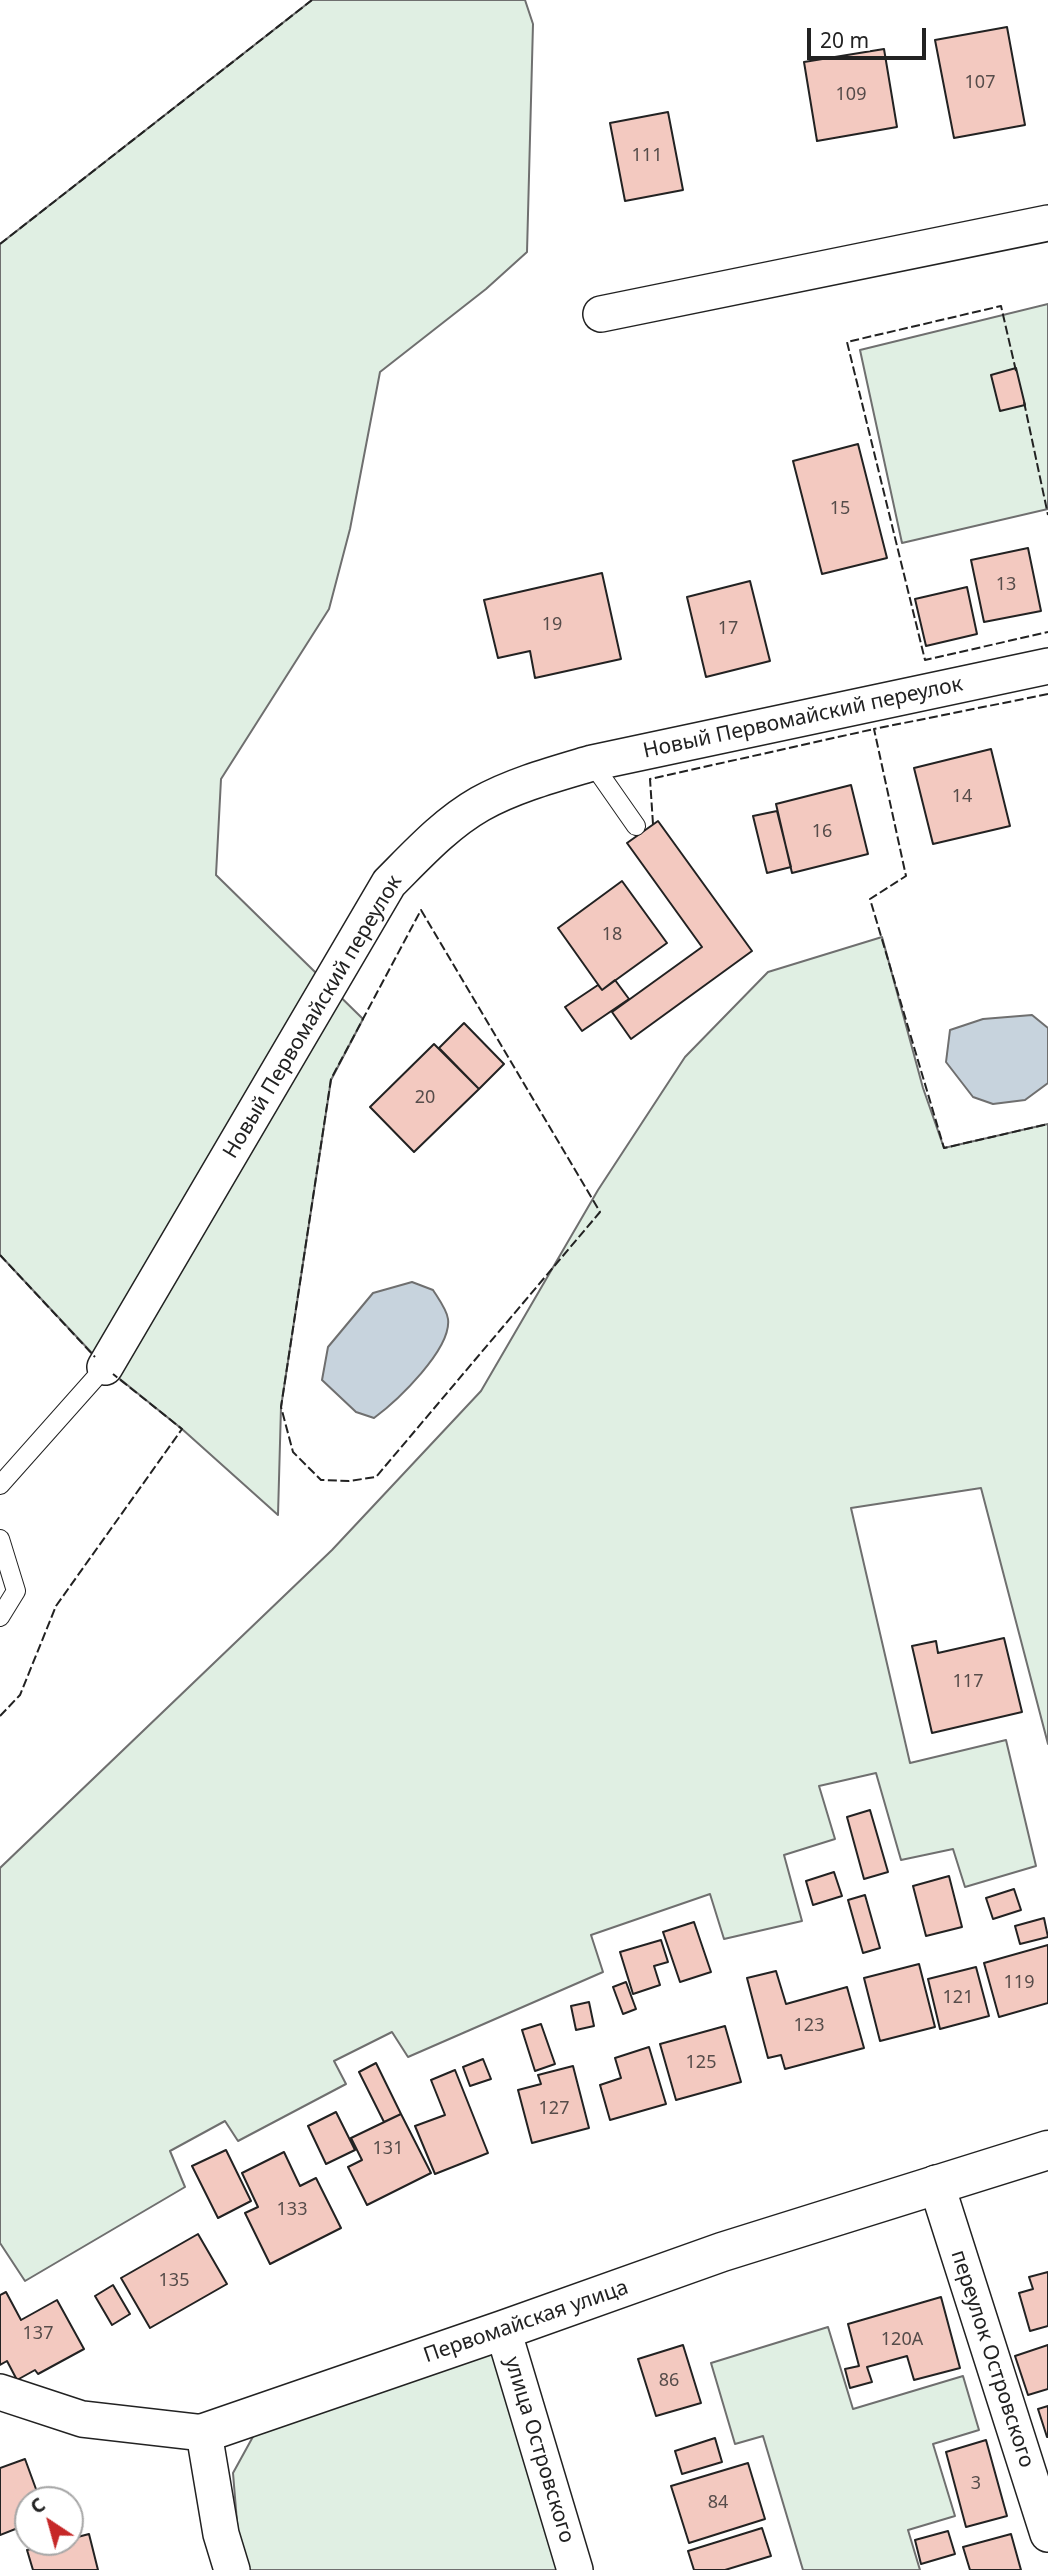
<!DOCTYPE html>
<html>
<head>
<meta charset="utf-8">
<style>
  body { margin:0 }
  #map { position:relative; width:1048px; height:2570px; overflow:hidden; background:#fff; font-family:"Noto Sans",sans-serif }
  canvas { display:block }
  .north { position:absolute; left:14px; top:2486px; width:70px; height:70px; box-sizing:border-box; background:#fff; border:2px solid #a7a7a7; border-radius:50%; rotate:324deg; font-size:19px; font-weight:700; line-height:28px; text-align:center; color:#222 }
  .north::after { content:''; display:block; margin:auto; width:24px; height:32px; background:#c62828; clip-path:polygon(50% 0,100% 100%,50% 72%,0 100%) }
  .scale { position:absolute; left:807px; top:28px; width:119px; height:32px; box-sizing:border-box; border:4px solid #222; border-top:0; padding-left:9px; font-size:21px; line-height:24px; white-space:nowrap; color:#222; -webkit-text-stroke:5px #fff; paint-order:stroke }
</style>
</head>
<body>
<div id="map">
<canvas width="1048" height="2570"></canvas>
<div class="north">С</div>
<div class="scale">20 m</div>
</div>
<script>
const g = document.querySelector('canvas').getContext('2d');
g.lineJoin = 'round';
function paint(path, color) {
  g.fillStyle = color;
  g.fill(path, 'evenodd');
}
function trace(path, color, width, dash) {
  g.strokeStyle = color;
  g.lineWidth = width;
  g.lineCap = dash ? 'butt' : 'round';
  g.setLineDash(dash || []);
  g.stroke(path);
}
function label(font, color, halo, rows, align = 'center') {
  g.font = font + ' "Noto Sans",sans-serif';
  g.lineWidth = 5;
  g.setLineDash([]);
  g.textBaseline = 'middle';
  g.strokeStyle = halo;
  g.fillStyle = color;
  for (const [text, x, y, turn = 0] of rows) {
    g.save();
    g.translate(x, y);
    g.rotate((+turn || 0) * Math.PI / 180);
    g.textAlign = isNaN(turn) ? turn : align;
    if (halo) g.strokeText(text, 0, 0);
    g.fillText(text, 0, 0);
    g.restore();
  }
}
const green = new Path2D(`
  M312,0H525L533,24L527,252L486,289L380,372L350,529L329,609L221,779L216,875L363,1019L331,1080L281,1407L278,1515L182,1429L105,1367L0,1255V244Z
  M1048,304V509L902,543L860,350Z
  M882,937L923,1088L944,1148L1048,1124V1744L981,1488L851,1508L910,1763L1006,1740L1036,1866L965,1887L953,1849L901,1860L876,1773L819,1786L835,1839L784,1855L802,1921L724,1939L710,1894L591,1935L603,1972L408,2057L392,2032L334,2061L346,2084L238,2141L225,2121L170,2151L185,2187L25,2281L0,2243V1868L332,1550L481,1391L598,1190L685,1057L768,972Z
  M828,2327L853,2409L963,2376L979,2430L933,2444L955,2516L908,2530L920,2570H803L763,2436L735,2444L711,2363Z
  M497,2351L561,2570H249L238,2534L233,2473L255,2433Z`);
paint(green, '#e0efe3');
trace(green, '#6f6f6f', 2);
const water = new Path2D(`
  M1032,1015L1048,1028V1083L1025,1100L993,1104L973,1097L946,1062L950,1030L983,1019Z
  M412,1282L433,1290C438,1298 447,1310 448,1319C452,1349 397,1401 374,1418L356,1412L322,1380L328,1347L373,1293Z`);
paint(water, '#c7d3dd');
trace(water, '#6f6f6f', 2);
const building = new Path2D(`
  M1007,27L1025,125L954,138L935,40Z
  M884,49L897,127L817,141L804,62Z
  M668,112L683,190L625,201L610,123Z
  M1016,368L1025,405L1000,411L991,375Z
  M858,444L887,558L822,574L793,461Z
  M1028,548L1041,611L984,622L971,560Z
  M602,573L621,659L535,678L530,651L498,658L484,600Z
  M750,581L770,661L706,677L687,597Z
  M967,587L977,634L926,646L915,599Z
  M991,749L1010,826L933,844L914,768Z
  M851,785L868,854L792,873L776,804Z
  M777,811L791,867L767,873L753,816Z
  M658,821L752,951L631,1039L612,1012L702,947L627,843Z
  M622,881L667,943L602,990L558,928Z
  M615,980L629,999L582,1031L565,1007L598,985L602,990Z
  M464,1023L504,1064L479,1089L439,1048Z
  M434,1044L479,1089L414,1152L370,1107Z
  M1004,1638L1022,1712L932,1733L912,1646L936,1641L938,1653Z
  M870,1810L888,1872L864,1879L847,1817Z
  M834,1872L842,1896L813,1905L806,1881Z
  M949,1876L962,1927L926,1936L913,1886Z
  M1014,1889L1021,1910L993,1919L986,1898Z
  M865,1895L880,1948L863,1953L848,1900Z
  M1044,1918L1048,1937L1020,1944L1015,1926Z
  M694,1922L711,1972L680,1982L663,1932Z
  M661,1940L668,1962L654,1966L660,1985L633,1994L620,1952Z
  M1048,1945V2003L999,2017L984,1963Z
  M919,1964L935,2027L880,2041L864,1978Z
  M976,1967L989,2016L940,2029L928,1979Z
  M776,1971L786,2004L847,1987L864,2048L785,2069L781,2055L768,2058L747,1978Z
  M626,1982L636,2009L623,2014L613,1987Z
  M589,2002L594,2026L576,2030L571,2006Z
  M541,2024L555,2064L535,2071L522,2030Z
  M725,2026L741,2082L676,2100L660,2044Z
  M649,2047L666,2104L610,2120L600,2085L621,2078L615,2058Z
  M483,2059L491,2079L470,2086L463,2067Z
  M376,2063L401,2114L384,2122L359,2072Z
  M573,2066L589,2128L532,2143L518,2090L541,2084L538,2075Z
  M455,2070L488,2153L435,2174L415,2126L445,2115L431,2080Z
  M336,2112L355,2150L326,2164L308,2126Z
  M401,2114L431,2173L367,2205L348,2167L362,2160L351,2138Z
  M226,2150L251,2201L218,2218L192,2166Z
  M284,2152L300,2186L316,2178L341,2228L270,2264L245,2213L258,2207L242,2173Z
  M198,2234L227,2284L150,2328L121,2278Z
  M1048,2272V2326L1030,2331L1019,2293L1033,2289L1029,2277Z
  M113,2285L130,2314L112,2325L95,2296Z
  M6,2292L21,2320L57,2300L84,2349L38,2374L35,2370L17,2380L7,2361L0,2365V2295Z
  M941,2297L960,2368L914,2380L907,2356L867,2367L872,2382L850,2388L845,2369L859,2366L848,2324Z
  M683,2345L701,2403L656,2416L638,2359Z
  M1048,2345V2389L1028,2395L1015,2356Z
  M1048,2406V2437H1047L1038,2409Z
  M715,2438L722,2462L682,2474L675,2451Z
  M986,2440L1007,2516L966,2527L946,2452Z
  M25,2459L40,2500H28V2524L0,2535V2468Z
  M748,2463L765,2519L689,2543L671,2486Z
  M762,2528L771,2556L725,2570H694L688,2551Z
  M948,2531L955,2554L921,2564L915,2540Z
  M89,2534L98,2570H33L27,2550L58,2542H70V2539Z
  M1011,2534L1021,2570H970L963,2547Z`);
paint(building, '#f3c9c0');
trace(building, '#222', 2);
const lane = new Path2D(`
  M592,763L636,826
  M0,1485L105,1367
  M0,1539L16,1591L0,1617`);
const street = new Path2D(`
  M601,314L1048,223
  M105,1367L389,883C417,855 445,824 480,804C514,785 555,774 592,763L1048,666
  M936,2183L1048,2534
  M503,2330L575,2570
  M0,2392L82,2419L204,2433L221,2534L232,2570`);
const secondary = new Path2D(`
  M204,2433L503,2330L722,2252L1048,2150`);
trace(lane, '#222', 20);
trace(street, '#222', 38);
trace(secondary, '#222', 41);
trace(lane, '#fff', 18);
trace(street, '#fff', 35);
trace(secondary, '#fff', 38);
trace(new Path2D(`
  M0,244L312,0
  M1016,371L1001,306L847,342L925,660L1048,632
  M1024,402L1048,515
  M1048,694L874,729L906,876L870,899L944,1148L1048,1124
  M653,824L650,779L874,729
  M421,910L600,1212L376,1477L349,1481L321,1480L293,1452L281,1407L331,1079Z
  M0,1255L95,1357
  M0,1716L20,1695L56,1606L182,1429L113,1374`), '#222', 2, [9, 3.5]);
label('18px', '#564c4a', null, [
  ["107",980,83],
  ["109",851,95],
  ["111",647,156],
  ["15",840,509],
  ["13",1006,585],
  ["19",552,625],
  ["17",728,629],
  ["14",962,797],
  ["16",822,832],
  ["18",612,935],
  ["20",425,1098],
  ["117",968,1682],
  ["119",1019,1983],
  ["121",958,1998],
  ["123",809,2026],
  ["125",701,2063],
  ["127",554,2109],
  ["131",388,2149],
  ["133",292,2210],
  ["135",174,2281],
  ["137",38,2334],
  ["120А",902,2340],
  ["86",669,2381],
  ["3",976,2484],
  ["84",718,2503]
]);
label('21px', '#222', '#fff', [
  ["Новый Первомайский переулок",803,718,-12],
  ["Новый Первомайский переулок",313,1017,-59],
  ["Первомайская улица",526,2322,-19],
  ["переулок Островского",992,2359,72],
  ["улица Островского",539,2450,73]
]);
</script>
</body>
</html>
